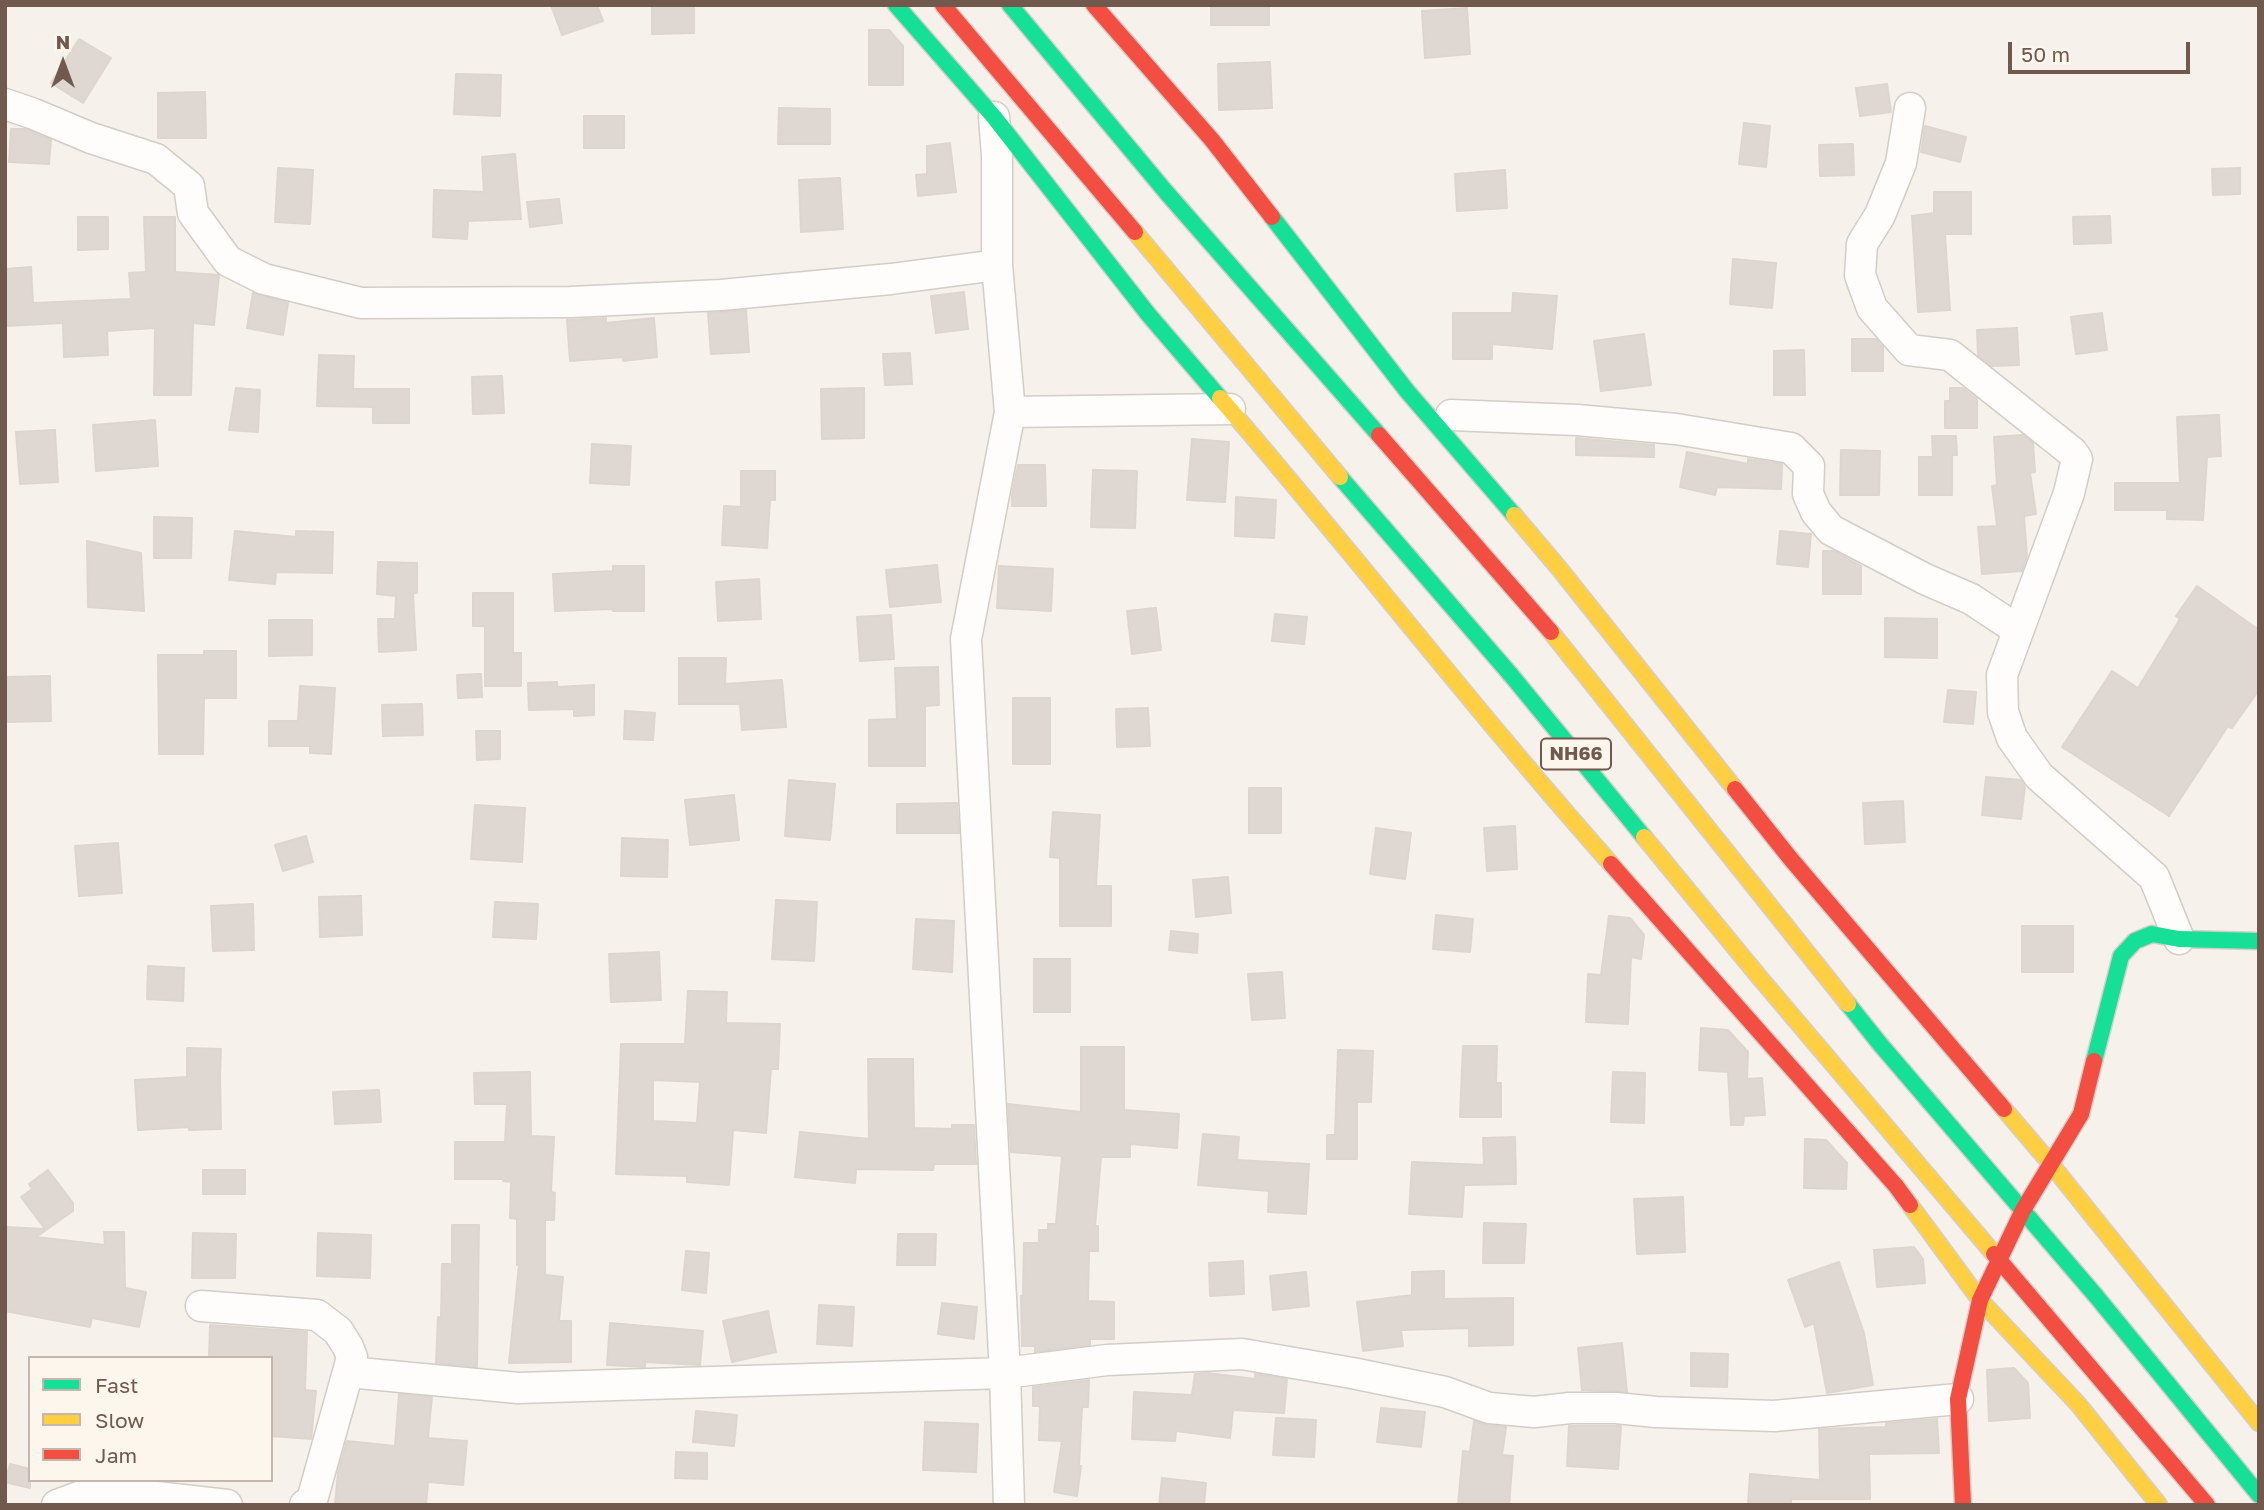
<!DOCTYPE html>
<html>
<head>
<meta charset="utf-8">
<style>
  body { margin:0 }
  #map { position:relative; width:2264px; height:1510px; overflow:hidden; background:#f6f1eb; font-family:"Golos Text",sans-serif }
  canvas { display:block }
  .frame { position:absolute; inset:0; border:7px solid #71594e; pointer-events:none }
  .legend { position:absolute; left:28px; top:1356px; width:245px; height:126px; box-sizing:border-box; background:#fdf6ed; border:2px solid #c5b7ad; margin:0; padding:9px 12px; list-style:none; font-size:21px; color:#71594e }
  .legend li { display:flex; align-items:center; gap:14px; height:35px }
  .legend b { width:35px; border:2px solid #c5b7ad }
  .north { position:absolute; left:28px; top:28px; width:70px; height:70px; -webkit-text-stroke:5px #fdf6ed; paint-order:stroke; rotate:0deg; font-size:19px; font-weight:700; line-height:28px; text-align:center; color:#71594e }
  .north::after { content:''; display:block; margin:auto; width:24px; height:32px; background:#71594e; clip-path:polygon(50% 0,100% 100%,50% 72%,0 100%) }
  .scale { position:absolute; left:2008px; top:42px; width:182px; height:32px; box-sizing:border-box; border:4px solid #71594e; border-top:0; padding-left:9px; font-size:21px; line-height:24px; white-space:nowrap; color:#71594e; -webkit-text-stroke:5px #fdf6ed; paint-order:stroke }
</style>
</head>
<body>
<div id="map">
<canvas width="2264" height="1510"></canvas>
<div class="frame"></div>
<ul class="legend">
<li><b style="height:9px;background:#16e098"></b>Fast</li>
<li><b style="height:9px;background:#ffcf43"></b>Slow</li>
<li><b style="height:9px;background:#f24e42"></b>Jam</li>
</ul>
<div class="north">N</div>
<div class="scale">50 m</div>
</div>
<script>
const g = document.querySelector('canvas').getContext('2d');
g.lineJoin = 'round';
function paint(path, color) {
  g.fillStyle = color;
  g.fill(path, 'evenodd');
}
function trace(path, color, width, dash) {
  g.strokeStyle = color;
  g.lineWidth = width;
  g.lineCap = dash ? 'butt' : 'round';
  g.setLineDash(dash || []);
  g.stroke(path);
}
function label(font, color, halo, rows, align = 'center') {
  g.font = font + ' "Golos Text",sans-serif';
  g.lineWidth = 5;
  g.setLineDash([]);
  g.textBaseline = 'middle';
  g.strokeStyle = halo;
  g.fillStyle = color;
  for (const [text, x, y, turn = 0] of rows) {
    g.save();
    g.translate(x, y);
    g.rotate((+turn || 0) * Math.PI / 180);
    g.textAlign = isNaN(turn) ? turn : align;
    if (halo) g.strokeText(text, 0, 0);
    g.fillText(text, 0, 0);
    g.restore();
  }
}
const building = new Path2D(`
  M551,5H597L603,21L562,35Z
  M652,5H694V33L652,34Z
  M1211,5H1269V25H1211Z
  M1467,8L1470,54L1425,58L1422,11Z
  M869,30H889L903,46V85H869Z
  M79,39L111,58L83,103L51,83Z
  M1270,62L1272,108L1219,110L1218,64Z
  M456,74L501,75L500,116L454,114Z
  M1887,84L1891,112L1860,116L1856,88Z
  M205,92L206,138H158V93Z
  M779,108L830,109V144H778Z
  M584,116H624V148H584Z
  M1744,123L1770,126L1766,167L1739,164Z
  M1925,126L1966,137L1960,162L1921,152Z
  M11,129H25L51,140L49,164L9,162Z
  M950,143L956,192L918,196L916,175L927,174V146Z
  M1853,144L1854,175L1820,176L1819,145Z
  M515,154L521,219L468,221L467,239L433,237L434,190L484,192L482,157Z
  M278,168L313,170L310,224L275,222Z
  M2240,168V194L2213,195L2212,169Z
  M1505,170L1507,208L1457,211L1455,174Z
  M840,178L843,229L801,232L799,180Z
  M1934,192H1971V234H1945L1950,310L1918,312L1912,216L1934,213Z
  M559,199L562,223L530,227L527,202Z
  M2110,216L2111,243L2074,244L2073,217Z
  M78,217H108V249L78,250Z
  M144,217H175V272L219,275L214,325L193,323L191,395H154L155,328L107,331L108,355L64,357L63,323L5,326V269L31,267L33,303L131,299L129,273L146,272Z
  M1733,259L1776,263L1772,308L1730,304Z
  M964,292L968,329L936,333L931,296Z
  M253,293L288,303L283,335L247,328Z
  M1513,293L1557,296L1552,349L1492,344V359H1453V313H1512Z
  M746,310L749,352L711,354L708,313Z
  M2102,313L2107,350L2076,354L2071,317Z
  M606,318V323L654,318L657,357L623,361V357L570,361L567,320Z
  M2017,328L2019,365L1991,366L1978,355L1977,330Z
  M1644,334L1651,385L1601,391L1594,341Z
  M1852,339H1876L1883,347V371H1852Z
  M1804,350L1805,395H1774V351Z
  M910,353L912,384L885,385L883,354Z
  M319,355L354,356L353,389H409V423H373V407L317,406Z
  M502,376L504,413L473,414L472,377Z
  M236,388L260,390L258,432L229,430Z
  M864,388V438L822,439L821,389Z
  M1950,388H1963L1977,399V428H1945V401H1950Z
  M2219,415L2221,456L2207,457L2203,520L2167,519V510H2115V483H2180L2177,417Z
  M155,420L158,466L96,471L93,425Z
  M55,430L58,482L20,484L16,432Z
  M2023,435L2033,443L2035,472L2030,473L2036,514L2024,516L2027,556L2022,571L1982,574L1978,527L1997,526L1992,486L1997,485L1994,437Z
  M1932,436H1956L1957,455H1952V495H1919V457H1933Z
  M1576,438L1654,445V457L1576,455Z
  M1192,439L1229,442L1225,502L1187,500Z
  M592,444L631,446L629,485L590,483Z
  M1841,450L1880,451L1879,495H1840Z
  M1687,452L1748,464V459L1782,464L1781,489L1717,487L1715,495L1680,487Z
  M1018,465H1045L1046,506H1012V495Z
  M1093,470L1137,471L1135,528L1091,527Z
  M741,471H775V500H770L767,548L722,545L724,506L741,507Z
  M1236,497L1276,500L1274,538L1235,536Z
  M154,517L192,518L191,558H154Z
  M235,531L296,537V531L333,532L332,573L276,572L275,584L229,580Z
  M1780,531L1811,534L1808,567L1777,564Z
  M87,541L141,553L144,611L88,607Z
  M1823,551H1834L1861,566V594H1823Z
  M378,562L417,563V593H413L416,650L379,652L378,619H395L396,596L377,594Z
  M937,565L941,602L890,607L886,570Z
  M613,566H644V611H613V609L555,611L553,574L613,571Z
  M999,566L1053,569L1051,611L997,608Z
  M759,579L761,619L718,621L716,582Z
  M2197,586L2259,630V690L2232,728L2228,726L2169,816L2062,747L2112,671L2138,688L2180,619L2176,616Z
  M473,593H513V653H521V686H485V626H473Z
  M1156,608L1161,650L1132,654L1127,611Z
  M1275,614L1307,617L1304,644L1272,641Z
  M891,615L894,659L860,661L857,617Z
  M1885,618L1937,619V658L1885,657Z
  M269,620H312V655L269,656Z
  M204,651H236V698H204L203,754H159L158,655H204Z
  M679,658H726L725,684L782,680L786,727L742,730L740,704H679Z
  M938,667L939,705L925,706V766H869V720L897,719L895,668Z
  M481,674L482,697L458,698L457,675Z
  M50,676L51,721L5,722V677Z
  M557,682V687L594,685V715L574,716V709L529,710L528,683Z
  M300,686L335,688L331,754L310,753V746H269V721H298Z
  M1948,690L1976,692L1973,724L1944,722Z
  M1013,698H1050V764H1013Z
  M422,704L423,735L383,736L382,705Z
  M1148,708L1150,746L1117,747L1116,709Z
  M625,711L655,713L653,740L624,739Z
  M476,731H500V759L477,760Z
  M1986,777L2021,780L2025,787L2021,819L1982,815Z
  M789,780L835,784L830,840L785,836Z
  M1249,788H1281V833H1249Z
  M734,795L739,840L690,845L685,800Z
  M1903,801L1905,842L1865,844L1863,803Z
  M957,803L959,833H897V804Z
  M475,805L525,808L522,862L471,859Z
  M1053,812L1100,815L1096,886H1111V926H1060V858L1050,857Z
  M1515,826L1517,869L1487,871L1484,828Z
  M1376,828L1411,833L1405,879L1370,874Z
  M306,836L313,862L283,871L275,845Z
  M622,838L668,840L667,877L621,876Z
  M118,843L122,893L79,896L75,846Z
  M1228,877L1231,913L1196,917L1193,880Z
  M361,896L362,935L320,937L319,897Z
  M776,900L817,902L814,961L772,959Z
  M495,902L538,904L536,939L493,937Z
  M253,904L254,950L213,951L211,906Z
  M1436,915L1473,919L1470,952L1433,949Z
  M1609,916L1630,918L1644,935L1641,959L1631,957L1628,1024L1586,1022L1588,974L1601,975Z
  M916,919L954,921L952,972L913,969Z
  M2022,926H2073V972H2022Z
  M1171,931L1198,934L1197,953L1169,950Z
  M659,952L661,1000L611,1002L609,954Z
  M1034,959H1070V1012H1034Z
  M148,966L184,968L183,1001L147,999Z
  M1282,972L1285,1018L1252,1020L1248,974Z
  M688,991L727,992L726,1023L780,1024L778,1069H771L766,1133L733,1130L729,1185L687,1182V1176L616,1174L621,1044H685ZM653,1080L700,1082L697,1123L653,1121Z
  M1701,1028L1728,1030L1748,1052L1747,1079L1762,1078L1765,1115L1744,1116L1743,1125H1731L1728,1072L1699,1070Z
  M1463,1046H1497L1496,1083H1501V1117H1460Z
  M1081,1047H1124V1110L1179,1114L1177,1148L1130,1144V1157H1101L1095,1226H1098V1251H1089L1088,1301L1114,1302V1339H1090V1345L1035,1352V1346H1022L1021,1296H1023L1024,1243H1039V1230H1048V1224H1056L1062,1156L1011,1152L1008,1104L1081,1112Z
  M187,1048L221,1049L220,1075L221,1129L189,1130V1127L138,1130L135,1080L187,1077Z
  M1338,1050L1373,1051L1371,1102H1357V1159H1327V1135H1335Z
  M868,1059H913L914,1128L952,1129V1125H974L976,1164H934L933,1170L856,1169L855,1183L795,1177L800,1132L869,1139Z
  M530,1072L531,1136L554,1137L551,1192L555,1193L554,1220H545V1275L563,1277L559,1321H571V1362L509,1363L519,1265H517V1219L510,1218L511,1182L503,1181V1179H455V1142H505L507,1104H475L474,1073Z
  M1613,1072L1645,1073L1644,1123L1611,1122Z
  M379,1090L381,1122L335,1124L333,1092Z
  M1203,1134L1239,1137L1237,1160L1309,1164L1306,1214L1268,1212L1269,1191L1198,1185Z
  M1515,1137L1516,1184L1464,1185L1462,1217L1409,1214L1412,1162L1484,1165L1483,1138Z
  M1805,1139L1826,1140L1847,1163L1846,1189L1804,1188Z
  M48,1170L73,1203V1211L36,1237L105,1245L104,1232H124L125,1288L146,1292L139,1327L92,1318L90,1327L5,1311V1227L45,1229L21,1197L32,1189L29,1184Z
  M203,1170H245V1194H203Z
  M1683,1197L1685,1252L1637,1254L1634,1199Z
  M1484,1223L1526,1224L1524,1263H1483Z
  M452,1225H479L477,1367L436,1363L438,1317L441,1318L442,1264H452Z
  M193,1233L236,1234L235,1278H192Z
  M318,1233L371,1235L370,1278L317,1276Z
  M898,1234H936L935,1265H897Z
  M1914,1247L1923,1259L1925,1283L1877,1287L1874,1250Z
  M686,1251L709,1253L706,1293L682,1290Z
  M1243,1261L1244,1294L1210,1296L1209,1263Z
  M1839,1262L1864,1333L1873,1385L1827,1393L1814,1323L1805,1327L1788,1280Z
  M1444,1271V1299L1513,1298V1345L1469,1346V1328L1401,1330L1403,1346L1363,1351L1357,1302L1412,1295V1272Z
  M1306,1272L1309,1306L1273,1310L1270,1276Z
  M942,1303L977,1307L974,1339L938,1334Z
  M819,1305L854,1307L852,1346L817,1344Z
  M768,1311L776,1352L732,1362L723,1321Z
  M610,1323L703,1331L700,1365L645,1362V1367L607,1365Z
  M210,1325L307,1332L305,1390L316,1391L311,1439L271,1436V1358H209Z
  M1622,1343L1627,1392L1582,1390L1578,1348Z
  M1691,1353L1728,1354L1727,1387L1691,1386Z
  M2014,1368L2028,1383L2030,1418L1989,1421L1987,1370Z
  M1208,1373L1255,1379V1374L1287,1379L1284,1413L1233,1410L1230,1438L1176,1431L1175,1441L1132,1439L1134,1392L1192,1395L1195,1374Z
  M1089,1380L1088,1407H1082L1079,1466H1081L1077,1496L1054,1492L1062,1441L1039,1440L1040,1406H1033V1387Z
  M399,1394L432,1397L428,1438L467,1441L463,1485L428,1482L426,1505H335L338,1472L347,1441L395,1446Z
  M1381,1408L1425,1412L1421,1447L1377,1442Z
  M696,1411L737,1415L734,1446L693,1442Z
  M1276,1418L1316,1420L1314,1457L1273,1455Z
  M1937,1419L1939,1453L1869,1454L1870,1499H1791V1505H1748L1750,1474L1820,1480L1819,1429L1886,1427V1423Z
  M1474,1421L1487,1425L1506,1427L1502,1455L1513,1456L1509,1505H1458L1463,1451L1470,1452Z
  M925,1422L978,1424L976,1472L923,1470Z
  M1569,1426H1621L1618,1469L1567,1466Z
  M676,1452L707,1453V1479L675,1478Z
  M10,1464L30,1469V1488L5,1482Z
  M1162,1478L1206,1483L1204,1505H1159Z`);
paint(building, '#dfd7d1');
trace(building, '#ded5ce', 2);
const street = new Path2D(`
  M5,104L34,114L91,138L156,159L189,186L193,213L228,261L264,279L361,303L571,302L721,295L891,279L997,265
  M1910,108L1901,163L1880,215L1862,244L1860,275L1872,308L1909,350L1950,355L2072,452L2077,459L2069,493L2002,675L2003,712L2012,738L2039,776L2154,877L2179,939
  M994,117L997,155V265L1010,412L966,639L1005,1373L1009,1505
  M1010,412L1230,409
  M1451,415L1577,420L1676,429L1791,448L1809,466L1808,494L1816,512L1831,530L1925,579L1971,599L2018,630
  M201,1306L317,1315L338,1331L348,1347L352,1357L348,1372L518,1388L1005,1373L1107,1360L1242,1354L1352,1373L1445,1392L1489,1408L1534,1412L1570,1408H1616L1656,1412L1774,1416L1958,1399
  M57,1505L84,1495L112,1492L227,1505
  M305,1505L312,1500L348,1372`);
const fast = new Path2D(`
  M896,5L994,117L1148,314L1220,398
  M1010,5L1166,192L1379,435
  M1272,217L1407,391L1514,515
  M1340,477L1511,675L1644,837
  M1848,1004L1880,1044L2096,1296L2259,1495
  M2094,1061L2121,956L2135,941L2152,934L2179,939L2259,941`);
const slow = new Path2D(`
  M1135,232L1340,477
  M1220,398C1353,552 1477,713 1611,864
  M1514,515L1558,567L1735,789
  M1551,632L1848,1004
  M1644,837L1760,978L1994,1254
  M2004,1109L2050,1163L2259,1423
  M1910,1205L1980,1300L2078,1404L2159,1505`);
const jam = new Path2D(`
  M943,5L1135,232
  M1094,5L1212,140L1272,217
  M1379,435L1551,632
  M1735,789L1790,858L2004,1109
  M1611,864L1896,1186L1910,1205
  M1994,1254L2207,1505
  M1963,1505L1958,1399L1980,1300L2023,1210L2081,1114L2094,1061`);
trace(street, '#d3cdc6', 33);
trace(fast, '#d5cec8', 19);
trace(slow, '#d5cec8', 19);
trace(jam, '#d5cec8', 19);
trace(street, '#fefdfc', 30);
trace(fast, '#16e098', 16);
trace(slow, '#ffcf43', 16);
trace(jam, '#f24e42', 16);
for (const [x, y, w] of [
  [1576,754,70]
]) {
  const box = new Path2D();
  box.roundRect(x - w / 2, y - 15.5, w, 31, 5);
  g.fillStyle = '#fdf6ed';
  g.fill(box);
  trace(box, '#71594e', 2);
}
label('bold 19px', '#71594e', null, [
  ["NH66",1576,754]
]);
</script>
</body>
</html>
